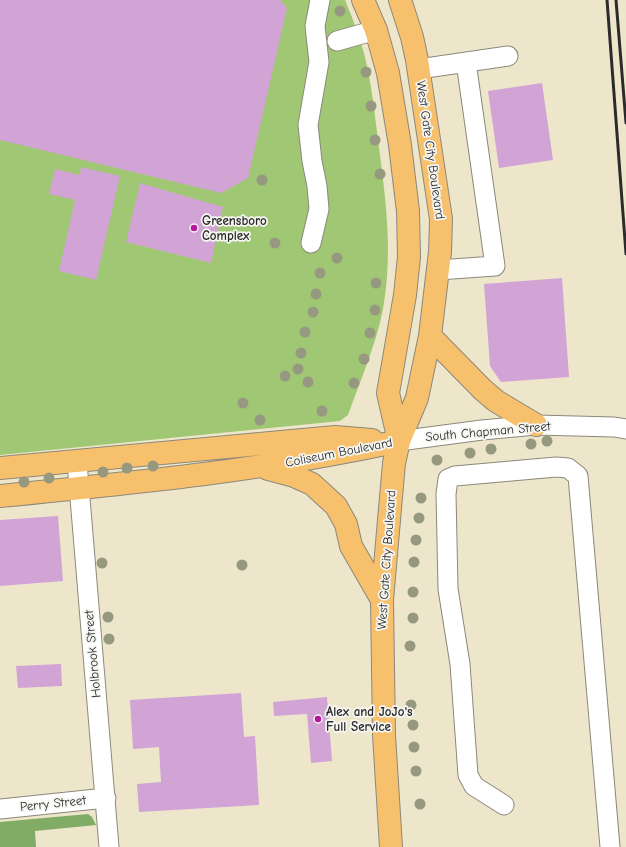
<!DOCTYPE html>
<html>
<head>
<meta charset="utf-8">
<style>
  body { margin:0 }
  canvas { display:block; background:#ede6cb }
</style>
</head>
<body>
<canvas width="626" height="847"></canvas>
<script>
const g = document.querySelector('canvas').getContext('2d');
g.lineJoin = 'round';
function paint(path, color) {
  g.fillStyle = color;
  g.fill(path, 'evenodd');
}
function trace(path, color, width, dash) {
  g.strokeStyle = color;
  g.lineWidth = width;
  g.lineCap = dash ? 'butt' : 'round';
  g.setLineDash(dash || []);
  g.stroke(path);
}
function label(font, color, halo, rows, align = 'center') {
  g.font = font + ' "Comic Neue",sans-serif';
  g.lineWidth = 3.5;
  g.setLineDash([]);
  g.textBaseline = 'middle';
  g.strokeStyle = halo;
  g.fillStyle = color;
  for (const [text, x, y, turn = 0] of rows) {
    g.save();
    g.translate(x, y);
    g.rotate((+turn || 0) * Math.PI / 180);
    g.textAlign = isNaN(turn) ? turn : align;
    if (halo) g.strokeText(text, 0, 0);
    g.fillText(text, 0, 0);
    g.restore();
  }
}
paint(new Path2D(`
  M0,0H345C353,19 360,38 365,57C372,86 375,117 379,147C386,203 393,252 383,309C376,345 360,381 348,415L340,421L0,455Z`), '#a0c773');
paint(new Path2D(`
  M88,814L92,817L96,825L35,831L36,847H0V822Z`), '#80ac65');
paint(new Path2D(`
  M0,0H280L287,8L248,178L221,193L0,140Z
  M542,83L553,160L499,168L488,91Z
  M81,167L120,176L96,280L59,271L75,200L49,194L55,169L80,175Z
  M140,183L223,207L211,263L126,242Z
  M562,278L569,377L501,382L490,366L484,284Z
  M58,516L63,581L0,586V520Z
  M61,664L62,686L18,688L16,666Z
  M241,693L244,737L255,736L259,805L139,812L137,784L161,782L159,747L133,749L130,700Z
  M327,697L332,761L311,763L307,714L274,716L273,702Z`), '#d1a4d5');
const minor = new Path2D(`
  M337,41L376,30
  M419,69L508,56
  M311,243L319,209L317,186L312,161L308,125L319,62L315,26L320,0
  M438,270L495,266L466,62
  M399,441L482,430L536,425L614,427L626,429
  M77,462L109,847
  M504,805L474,786L468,775L460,664L448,589L446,494L448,479L455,476L556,467L568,468L578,476L610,847
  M0,809L106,798`);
const major = new Path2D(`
  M363,0L376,30L388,73L400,145L408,211L409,257L405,295L388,393L399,441
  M430,336L483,390L496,401L536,425
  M0,468L335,437L372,440
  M268,469L294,476L312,484L336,506L346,524L351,546L382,600
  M0,496C134,483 267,470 399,441
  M391,847L384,735L382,600L394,463L399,441L417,398L430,336L440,252L441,219L417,60L412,37L400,0`);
trace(minor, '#8c887b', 21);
trace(major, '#8c887b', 24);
trace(minor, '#fff', 19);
trace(major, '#f7c06c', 22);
trace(new Path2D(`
  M607,0L626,254
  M616,0L626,123`), '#2b2b2b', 3);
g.fillStyle = '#96997f';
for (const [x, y] of [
  [340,11],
  [366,72],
  [371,106],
  [375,140],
  [380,174],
  [262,180],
  [275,243],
  [337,258],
  [320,273],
  [376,283],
  [316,294],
  [375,310],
  [313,312],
  [305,332],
  [370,333],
  [301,353],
  [364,359],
  [298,369],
  [285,376],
  [308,382],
  [354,383],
  [243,403],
  [322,411],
  [260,420],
  [547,441],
  [531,444],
  [491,449],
  [470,453],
  [437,460],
  [153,466],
  [127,468],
  [103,472],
  [49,478],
  [24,482],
  [421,498],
  [419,518],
  [416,540],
  [414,562],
  [102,563],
  [242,565],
  [413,592],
  [108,617],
  [413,618],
  [109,639],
  [410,646],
  [411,705],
  [413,725],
  [414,747],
  [416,771],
  [420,804]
]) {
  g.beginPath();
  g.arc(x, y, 5.5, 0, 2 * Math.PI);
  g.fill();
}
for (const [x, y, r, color] of [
  [194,228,4,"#b5179e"],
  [318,719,4,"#b5179e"]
]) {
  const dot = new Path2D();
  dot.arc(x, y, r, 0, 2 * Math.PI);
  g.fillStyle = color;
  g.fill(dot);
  trace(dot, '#f6f6f2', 1.5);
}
label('13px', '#2b2b2b', '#f6f6f2', [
  ["West Gate City Boulevard",430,150,82],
  ["South Chapman Street",488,432,-5],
  ["Coliseum Boulevard",339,453,-11],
  ["West Gate City Boulevard",387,560,-86],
  ["Holbrook Street",93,654,-95],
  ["Perry Street",53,804,-6]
]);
label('bold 13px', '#2b2b2b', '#f6f6f2', [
  ["Greensboro",202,221],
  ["Complex",202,236],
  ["Alex and JoJo's",326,712],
  ["Full Service",326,727]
], 'left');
</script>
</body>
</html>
